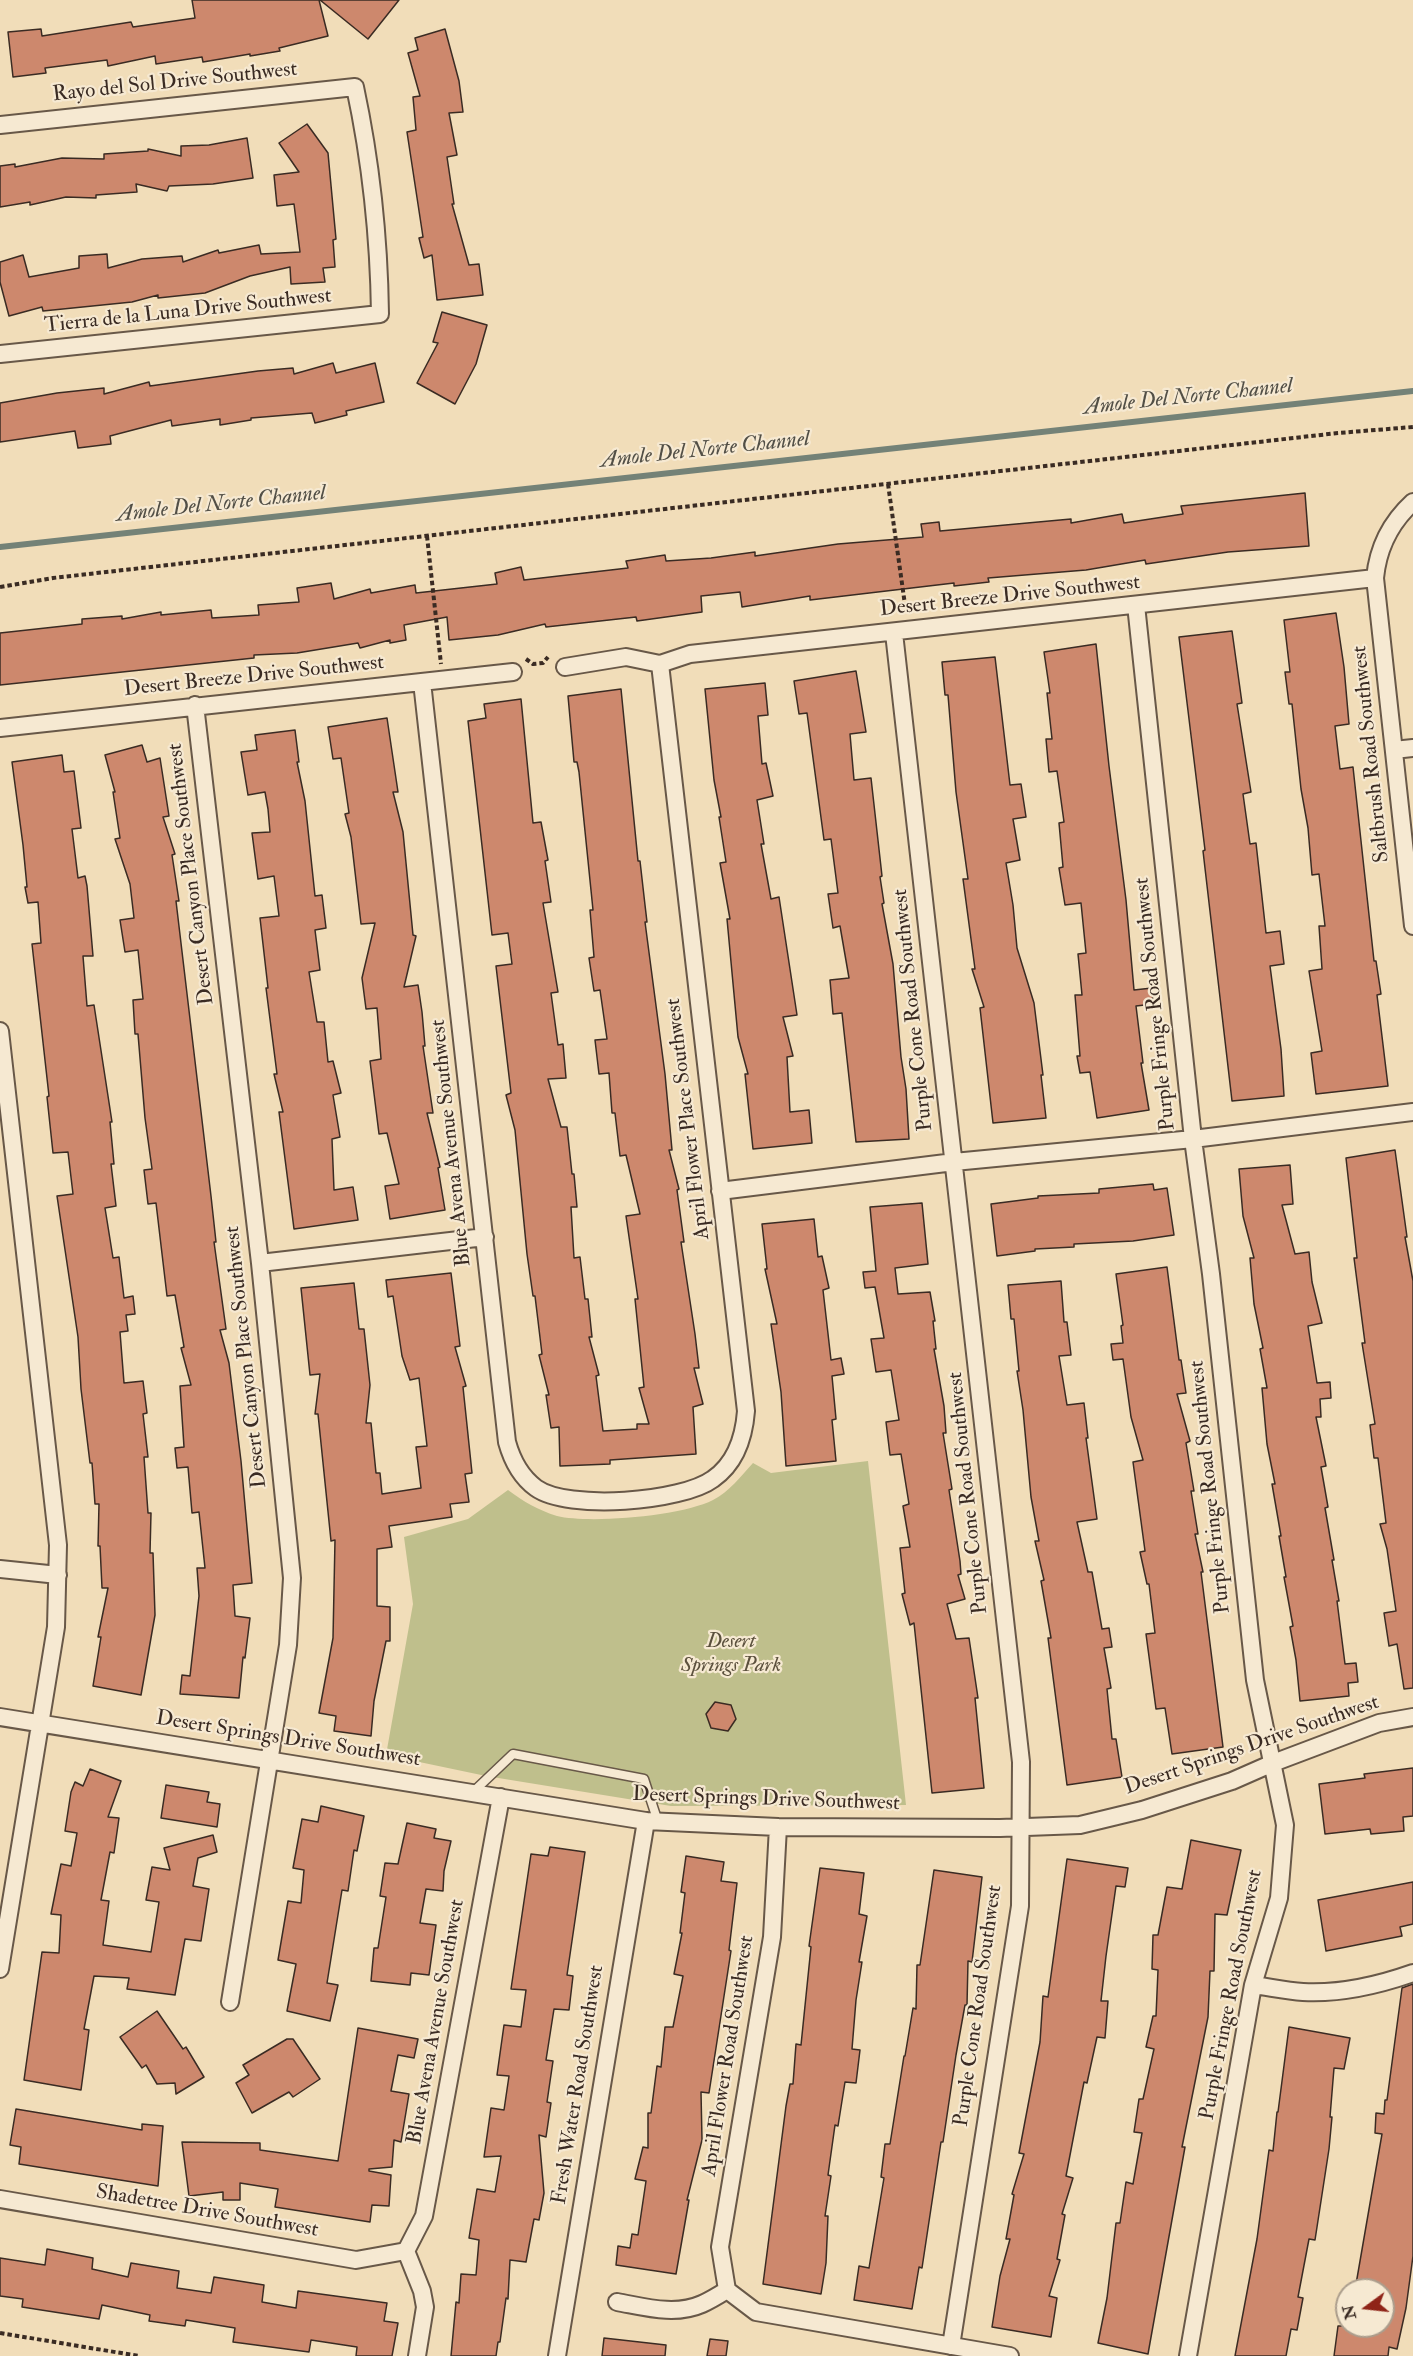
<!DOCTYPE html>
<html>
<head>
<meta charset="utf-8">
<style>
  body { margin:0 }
  #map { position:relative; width:1413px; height:2356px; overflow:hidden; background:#f1ddb9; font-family:"IM FELL Double Pica",serif }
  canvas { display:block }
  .north { position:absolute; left:1335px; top:2278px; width:60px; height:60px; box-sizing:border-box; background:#f6e9d2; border:2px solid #ab9d8c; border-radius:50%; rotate:255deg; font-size:16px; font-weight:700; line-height:24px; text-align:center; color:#3a2b23 }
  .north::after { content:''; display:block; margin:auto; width:21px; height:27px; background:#8f2418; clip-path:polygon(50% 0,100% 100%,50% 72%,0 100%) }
</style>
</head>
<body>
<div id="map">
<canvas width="1413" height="2356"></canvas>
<div class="north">N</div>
</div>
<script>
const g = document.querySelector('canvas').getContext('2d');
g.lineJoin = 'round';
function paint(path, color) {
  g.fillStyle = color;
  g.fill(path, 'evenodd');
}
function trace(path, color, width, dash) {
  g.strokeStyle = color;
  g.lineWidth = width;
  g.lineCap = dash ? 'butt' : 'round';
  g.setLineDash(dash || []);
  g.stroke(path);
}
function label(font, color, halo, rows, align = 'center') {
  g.font = font + ' "IM FELL Double Pica",serif';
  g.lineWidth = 4.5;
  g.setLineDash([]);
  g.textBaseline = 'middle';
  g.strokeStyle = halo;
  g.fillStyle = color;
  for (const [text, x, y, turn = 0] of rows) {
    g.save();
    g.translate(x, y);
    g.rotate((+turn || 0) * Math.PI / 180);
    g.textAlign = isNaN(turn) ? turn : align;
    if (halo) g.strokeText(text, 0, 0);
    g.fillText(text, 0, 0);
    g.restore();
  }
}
paint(new Path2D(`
  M868,1461L906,1805L671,1806L486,1776L386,1755L413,1604L404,1537L468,1519L508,1490C524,1502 538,1510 557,1516C590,1524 682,1516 713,1500C730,1491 740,1477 753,1463L771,1473Z`), '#bfbf8c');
trace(new Path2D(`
  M0,547L1413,391`), '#748277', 6);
const building = new Path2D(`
  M192,0H319L328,36L279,48L280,51L250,56V54L203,62L202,57L156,64L155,56L108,66L107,60L45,68L46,73L13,77L8,32L41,29L42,36L131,22L133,27L195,18Z
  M320,0H399L368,39Z
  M445,29L459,81L463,112L449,113L457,155L447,157L454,204H452L469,265L479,264L483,295L437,300L432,255L424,258L419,238L423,237L407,132L416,130L413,97L420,96L408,53L418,50L415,38Z
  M307,124L328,153L336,239L333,240L335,267L323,268L325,282L291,284L290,267L250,276L205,293L158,298V295L132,302L43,311L42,307L9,316L0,282V262L23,255L29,277L79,268V256L107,254L108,268L142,259L182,256L183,262L218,250L219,253L259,245L261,254L300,252L294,204L277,206L274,175L299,172L279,143Z
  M247,138L253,178L213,184L169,186L167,191L136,184L137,192L96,195V198L66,197L30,205V202L0,207V166L15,164V167L62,158L104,159V154L148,151V149L181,156V146L209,145Z
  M442,312L487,325L476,364L455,404L417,383L438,343L433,342Z
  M333,363L336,373L375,363L384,402L346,411L347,415L315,423L312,413L251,418V420L220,425V419L172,426L171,420L110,436L111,444L78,448L75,431L0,442V403L57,393L104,388V394L149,382L150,386L258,371L293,368L294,374Z
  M1305,493L1309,546L1228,552L1146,564L1145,560L1086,570L988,578L989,582L954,586V583L810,600V596L742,607L740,592L701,596L702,612L637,621L636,617L546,627L545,624L498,635L449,640L447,617L404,625L406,640L390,643V640L360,648L358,643L297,653L254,655V658L0,685V633L82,624V619L122,616V619L161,612V615L211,610L212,618L259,615L258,605L299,602L297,588L331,583L334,599L370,589L371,593L415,585L416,593L497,584L495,573L521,567L524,580L628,568L626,561L665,555L666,561L711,558L755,552V556L838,544L923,537L921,524L939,522L940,531L1071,519V523L1122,514L1124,523L1183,514L1181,506Z
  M1336,613L1344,667L1349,724L1335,726L1340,769L1353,767L1374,961H1376L1381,994L1377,995L1388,1086L1316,1094L1311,1053L1322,1051L1309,971L1322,969L1319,926H1325L1319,874L1312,875L1308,828L1301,789L1292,704H1289L1285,672H1290L1284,620Z
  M1232,631L1242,703L1237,704L1251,792L1243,794L1250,844L1256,843L1266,933L1280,931L1284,964L1270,966L1281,1049L1284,1096L1232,1101L1203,851L1205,850L1179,637Z
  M1096,644L1109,766L1126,900L1134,990L1152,988L1153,1004L1136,1006L1143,1063H1141L1149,1110L1097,1118L1090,1072L1080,1073L1077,1056H1080L1075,995H1082L1078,954L1086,953L1081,903L1065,905L1059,868L1063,867L1059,823L1064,822L1057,771L1049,772L1046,739H1052L1047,693H1050L1044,652Z
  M995,657L1010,785L1021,784L1026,817L1013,819L1020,860L1006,863L1013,905L1017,948L1034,1003L1043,1075H1041L1046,1118L993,1123L980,1008L984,1007L972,969H975L963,879H968L956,792L948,695H945L942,662Z
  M856,671L866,732L850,734L854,780L871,778L882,876L880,877L884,903L882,904L893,964L901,1057L906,1089L909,1139L856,1142L842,1013L833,1014L830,980L849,978L840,926L833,928L828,894L838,893L831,839L824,840L807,713L799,714L794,681Z
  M765,683L768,715L758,716L762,764L766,763L773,796L757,800L764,844H761L771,899L779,897L797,1015L783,1017L793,1056L787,1057L790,1112L809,1110L812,1143L753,1149L745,1074H748L738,1037L727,919H730L720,863L726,862L719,817H721L714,780L705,689Z
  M621,689L638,861H640L645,905L647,922H645L665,1074L672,1150H669L679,1189L677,1190L684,1242H681L695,1334L699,1368H694L703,1404L693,1407L696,1454L610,1460V1464L560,1466L559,1427L551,1428L546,1395H549L539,1355L542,1354L535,1296H533L527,1254L515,1130L506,1095L511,1093L496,966L512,964L508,933L492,935L468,721L486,718L484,704L521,699L533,823L541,822L548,860L545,861L551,902L543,903L558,992L551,993L558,1045L563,1044L566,1078L548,1079L561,1127H567L572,1174H574L577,1207H571L574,1258L580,1257L585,1299H588L592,1337H589L599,1375L596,1376L603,1431L637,1429V1424H649L639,1388L644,1387L635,1299H638L626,1216L640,1214L626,1155L620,1156L615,1113H612L609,1073L599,1074L595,1040L607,1039L600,990L594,991L589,958L594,957L590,910H593L579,772L577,762H574L568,696Z
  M387,718L398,792H393L403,832L413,935L416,936L404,987L418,985L422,1012L425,1046H423L433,1113H427L440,1167L438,1168L445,1210L390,1219L385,1186L399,1184L387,1133L379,1134L370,1061L381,1059L377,1008L366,1009L362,978L375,923L361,924L351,837L345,814L349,813L341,758L333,759L328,727Z
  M295,730L299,762H297L305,801L315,896L322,895L326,928L315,930L320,970L309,972L317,1022H324L328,1062L333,1061L341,1093L333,1095L340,1137L332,1139L334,1190L353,1187L358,1220L294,1229L279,1112H283L274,1074H277L266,988H268L260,918L279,916L274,876L258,879L252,833L270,832L268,809L265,792L248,795L241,752L257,750L255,735Z
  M142,745L147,762L160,758L169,816L163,817L175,854L172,855L179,901H176L211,1196L216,1242H214L226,1329L220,1330L229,1363L241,1461L252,1583L233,1585L235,1616L250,1618L245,1658L243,1657L239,1698L180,1694L182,1675L190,1676L199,1596L197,1568H205L199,1512L192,1513L188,1467L177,1468L175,1448L184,1447L180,1386L191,1385L181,1348L184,1347L175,1295L167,1296L156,1203L148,1204L144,1170L152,1169L145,1118L138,1034H135L133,1000L143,999L138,950L125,952L120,920L134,918L130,884L115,839L120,838L113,792H115L105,755Z
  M62,755L64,772L74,771L81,828L72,829L78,878L85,876L87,886L93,956H83L87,1006L94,1005L112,1122H110L114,1164H111L116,1206L105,1208L113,1258L119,1257L124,1298L133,1296L135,1314L126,1315L128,1331L120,1332L124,1383L143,1381L147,1413L143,1414L148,1457H144L148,1513H151L150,1553H153L155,1615L141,1695L93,1686L101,1637H98L108,1588H102L100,1546H98L99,1504H95L92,1463H90L81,1389L78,1337L57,1196L73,1194L68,1152L53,1153L47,1097L49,1096L32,944L41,943L38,902L28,903L25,887H27L23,845L12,762Z
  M1395,1150L1407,1237H1405L1413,1281V1688L1404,1689L1397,1644L1389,1646L1384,1613L1396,1611L1387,1549L1380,1524L1386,1523L1378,1458H1374L1370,1425L1375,1424L1362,1343H1365L1354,1258H1357L1346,1158Z
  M1290,1165L1293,1204L1282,1205L1295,1254L1309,1252L1312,1282L1322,1323L1308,1326L1317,1383L1330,1382L1331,1398L1320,1399L1321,1417H1316L1326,1466L1321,1467L1328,1507L1325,1508L1334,1560H1332L1339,1601H1337L1345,1664L1356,1663L1358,1682L1348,1683L1349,1696L1300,1701L1296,1660L1290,1627L1293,1626L1284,1577H1286L1279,1536H1281L1272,1484H1275L1267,1444L1262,1388H1267L1260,1349L1263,1348L1254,1304L1250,1258H1254L1243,1216L1239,1169Z
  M1153,1184L1154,1190L1167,1188L1174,1235L1133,1241L1074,1244V1247L1035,1249V1251L997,1256L991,1204L1038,1198V1196L1099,1193V1189Z
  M922,1203L928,1264L895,1268L898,1294L930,1292L935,1321H933L936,1349H934L944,1406L946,1433H943L952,1489L949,1490L960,1561L961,1574L958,1575L965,1599L947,1604L956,1639L969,1638L978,1698H975L984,1788L932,1793L914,1623L910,1625L902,1594L905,1593L900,1548L910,1547L903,1506L909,1504L901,1454L890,1455L886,1422L899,1420L891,1370L876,1372L871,1339L884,1338L875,1287L865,1288L863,1272L876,1271L870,1207Z
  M814,1219L818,1257L822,1256L829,1288L823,1290L831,1360L841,1358L844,1374L832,1376L836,1419L832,1420L836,1461L786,1466L781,1392L771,1324H777L765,1269H767L762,1224Z
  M1167,1267L1179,1360H1181L1186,1393L1177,1394L1190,1441L1186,1443L1194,1491H1191L1198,1534H1195L1203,1572H1201L1223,1747L1172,1754L1165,1708L1156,1709L1146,1634L1155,1633L1149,1584H1147L1140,1552L1145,1551L1133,1462L1143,1460L1131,1417L1123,1359L1113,1360L1111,1344L1123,1343L1121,1326L1123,1325L1116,1274Z
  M451,1273L460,1346L455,1347L466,1386L463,1387L472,1473L465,1474L469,1502L450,1504L452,1517L389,1526L392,1547L377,1549V1606L390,1607V1641H386L374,1701L371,1736L334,1731L336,1716L319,1713L333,1638L335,1540L331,1541L318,1414H315L320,1374L310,1375L301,1288L354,1283L359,1329H364L370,1385L366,1423H371L376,1473H380L382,1494L421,1488L416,1447L427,1446L419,1378L410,1380L402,1356L393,1296L388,1297L386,1280Z
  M1061,1281L1064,1322H1067L1071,1355L1059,1356L1067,1405L1084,1403L1088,1438H1086L1097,1519L1077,1522L1088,1572H1092L1102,1629L1109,1628L1112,1647L1104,1648L1111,1688L1107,1689L1112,1739H1116L1122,1777L1067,1785L1048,1638H1051L1041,1581L1044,1580L1035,1541H1039L1031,1497L1023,1410L1017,1371H1019L1014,1319H1011L1008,1285Z
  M715,1702L731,1705L736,1719L728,1731L711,1728L706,1714Z
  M1413,1768V1816L1403,1817L1404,1831L1371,1834L1370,1829L1325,1834L1319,1784L1365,1778L1364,1774Z
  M90,1769L121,1781L108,1817L119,1818L114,1853L110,1852L101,1900L109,1901L103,1945L151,1952L159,1902L146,1900L152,1867L170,1870L164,1848L213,1835L217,1852L198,1858L193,1886L209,1889L201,1941L185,1939L175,1995L127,1989L129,1978L94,1976L84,2029L89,2030L81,2090L24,2080L42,1952L59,1953L61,1915L51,1914L61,1864L71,1866L77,1833L65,1831L71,1792L75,1782L83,1786Z
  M166,1785L209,1792L207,1802L220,1804L217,1827L161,1818Z
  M321,1806L364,1816L357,1851L354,1850L348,1891L342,1890L327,1983L338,1985L330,2021L287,2011L296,1964L278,1960L288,1901L301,1903L304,1870L293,1868L302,1819L318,1822Z
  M407,1823L436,1829L434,1838L451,1841L444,1871L443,1891L426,1889L420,1923L436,1925L429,1975L411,1973L410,1985L371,1981L374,1948H378L386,1897L380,1896L385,1863L398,1864Z
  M1191,1840L1241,1850L1227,1915L1215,1914L1214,1971H1210L1208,2017L1182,2147H1185L1148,2354L1098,2343L1107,2298L1116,2223H1120L1126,2182L1133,2184L1142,2133L1134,2132L1139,2099H1143L1154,2049L1146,2047L1153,2016H1156L1158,1970L1152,1969L1153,1935H1158L1167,1887L1182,1889Z
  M550,1847L585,1852L567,1975L573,1976L569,2010L554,2009L546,2060L553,2061L547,2102L551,2103L546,2137L539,2135L544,2193L539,2220L534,2219L526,2262L510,2260L508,2299L506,2298L500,2342H498L496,2356H451L456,2302L459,2303L461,2274L476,2275L479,2240L469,2238L477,2189L495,2192L501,2156L484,2157L491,2108L504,2110L509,2076L497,2075L504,2025L521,2027L526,1990L511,1989L531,1854L548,1856Z
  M686,1856L724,1862L721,1881L737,1883L729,1950L731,1951L709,2093L701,2092L702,2140L687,2200H689L676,2274L616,2265L618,2246L630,2248L632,2234L638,2235L646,2181L635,2179L643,2147L648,2148V2113H651L657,2066L661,2067L665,2027H673L683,1976L674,1974L682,1933H680L685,1893L681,1892Z
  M1067,1859L1128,1868L1125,1887L1116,1886L1106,1956L1101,2001H1108L1105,2038L1097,2037L1087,2083L1084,2082L1066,2176L1073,2178L1062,2214L1065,2215L1057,2259L1060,2260L1049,2296L1057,2298L1051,2337L992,2327L1000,2276L1010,2239H1006L1014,2195L1012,2194L1024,2154L1019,2153L1040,2042L1043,1996L1048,1997Z
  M820,1868L864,1873L859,1914L867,1916L859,1962H862L856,2000L852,2049L860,2050L856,2083L845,2082L838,2126L835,2125L828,2175L831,2176L825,2216H828L826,2263L821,2294L763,2284L786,2106L790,2084H793L796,2044L801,2045L811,1947L809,1946Z
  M934,1870L982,1877L972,1962L968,1961L967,2005H965L956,2055L943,2142H941L922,2268L919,2267L912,2309L854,2300L859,2266L869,2268L884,2178L881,2177L885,2144H890L904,2056H905L913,2008L916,2009L917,1965H920Z
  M1413,1882V1924L1400,1927L1402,1936L1326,1951L1318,1900Z
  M1413,1984V2256L1406,2308L1397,2349L1389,2347L1388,2356H1334L1338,2326H1383V2290H1355L1382,2134L1375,2133L1376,2113L1384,2114L1385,2100H1387L1402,1988Z
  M157,2011L183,2049L186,2047L204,2077L176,2094L175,2083L157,2084L146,2065L142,2068L120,2037Z
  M1289,2027L1350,2038L1344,2069L1334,2068L1330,2117H1332L1329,2149L1315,2240L1309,2239L1298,2297L1303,2298L1297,2330L1291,2329L1286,2356H1235L1257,2239L1269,2150L1273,2151L1277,2112H1278Z
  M358,2028L418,2039L414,2058L398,2055L391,2091L409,2094L401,2142L394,2140L392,2167L369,2169V2171L391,2175L389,2206L372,2205L370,2222L275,2207L278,2189L240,2183V2200H223V2192L189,2196L182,2142L260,2143V2150L338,2161Z
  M287,2039H293L320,2079L293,2097L289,2092L252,2113L236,2083L249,2075L243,2065Z
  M16,2109L142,2130V2124L163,2126L158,2186L19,2164L21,2147L10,2145Z
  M47,2249L93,2258L92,2269L128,2277L131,2263L179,2271L177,2288L211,2293L214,2277L264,2285L262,2302L296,2308L298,2291L387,2303L384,2321L398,2323L392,2356H356L357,2347L311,2340L309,2352L233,2342L235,2328L186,2320L185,2326L149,2321L150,2315L102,2305L99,2319L22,2307L23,2299L0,2296V2258L45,2265Z
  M604,2338L666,2345L665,2356H602Z
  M710,2339L728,2341L726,2356H707Z`);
paint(building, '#cd886d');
trace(building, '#3a2b23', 1.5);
const lane = new Path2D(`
  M473,1792L513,1754L644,1779L658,1822`);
const street = new Path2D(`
  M0,125L355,87C371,162 379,237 380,314L0,354
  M1413,502C1390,523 1378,547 1375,578L1413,926
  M1136,605L1193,1139L1211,1274L1255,1680L1285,1825L1279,1898L1253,1985L1188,2356
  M894,633L1021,1762L1020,1906L951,2346
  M565,667L626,657L660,664L690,654L1375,578
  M422,682L507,1442C512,1460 521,1477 536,1488C568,1511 682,1502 713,1479C736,1463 744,1437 746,1411L660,664
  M195,705L260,1263L292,1578L288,1645L230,2002
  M0,728L513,672
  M1394,750L1413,748
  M0,1031L58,1545L56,1627L0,1969
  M720,1191L954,1162L1193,1139L1413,1112
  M260,1263L485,1237
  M0,1569L58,1575
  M0,1717L646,1821L778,1827L1000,1828L1080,1825L1142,1810L1232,1781L1273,1763L1379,1723L1413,1717
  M1253,1985C1269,1987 1286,1991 1303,1992C1340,1994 1379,1985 1413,1973
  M0,2199L356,2260L406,2251
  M406,2251L424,2216L501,1797
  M406,2251L422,2291L425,2307L417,2356
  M727,2290L720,2247L772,1937L778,1827
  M727,2290L756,2312L1010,2356
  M617,2302C645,2307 675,2316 702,2304C711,2300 719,2295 727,2290
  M557,2356L646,1821`);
trace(lane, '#685848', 11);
trace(street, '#685848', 20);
trace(new Path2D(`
  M888,484L906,612
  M427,536L441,664
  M0,587L53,578L1338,433L1413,427
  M526,659L533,664L543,663L548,657
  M0,2333L139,2356`), '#3a2b23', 4, [4.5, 3]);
trace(lane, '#f6e9d2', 8);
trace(street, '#f6e9d2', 16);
label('21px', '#3a2b23', '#f6e9d2', [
  ["Rayo del Sol Drive Southwest",175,83,-6],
  ["Tierra de la Luna Drive Southwest",188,312,-6],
  ["Desert Breeze Drive Southwest",1010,597,-6],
  ["Desert Breeze Drive Southwest",254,677,-6],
  ["Saltbrush Road Southwest",1372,754,-96],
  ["Desert Canyon Place Southwest",192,874,-97],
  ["Purple Fringe Road Southwest",1156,1004,-96],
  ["Purple Cone Road Southwest",914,1010,-96],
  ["April Flower Place Southwest",689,1119,-97],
  ["Blue Avena Avenue Southwest",452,1143,-96],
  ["Desert Canyon Place Southwest",247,1357,-96],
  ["Purple Fringe Road Southwest",1211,1487,-96],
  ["Purple Cone Road Southwest",969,1493,-96],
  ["Desert Springs Drive Southwest",288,1740,9],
  ["Desert Springs Drive Southwest",1252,1746,-19],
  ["Desert Springs Drive Southwest",766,1800,2],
  ["Purple Fringe Road Southwest",1232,1995,-79],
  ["Purple Cone Road Southwest",979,2006,-82],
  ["Blue Avena Avenue Southwest",437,2022,-80],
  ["April Flower Road Southwest",729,2056,-81],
  ["Fresh Water Road Southwest",579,2085,-81],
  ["Shadetree Drive Southwest",207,2212,10]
]);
label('italic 21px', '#5b503d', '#f6e9d2', [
  ["Desert",731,1642],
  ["Springs Park",731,1666]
]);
label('italic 22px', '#524f46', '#f6e9d2', [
  ["Amole Del Norte Channel",1188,398,-6],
  ["Amole Del Norte Channel",705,451,-6],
  ["Amole Del Norte Channel",221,505,-6]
]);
</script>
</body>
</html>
